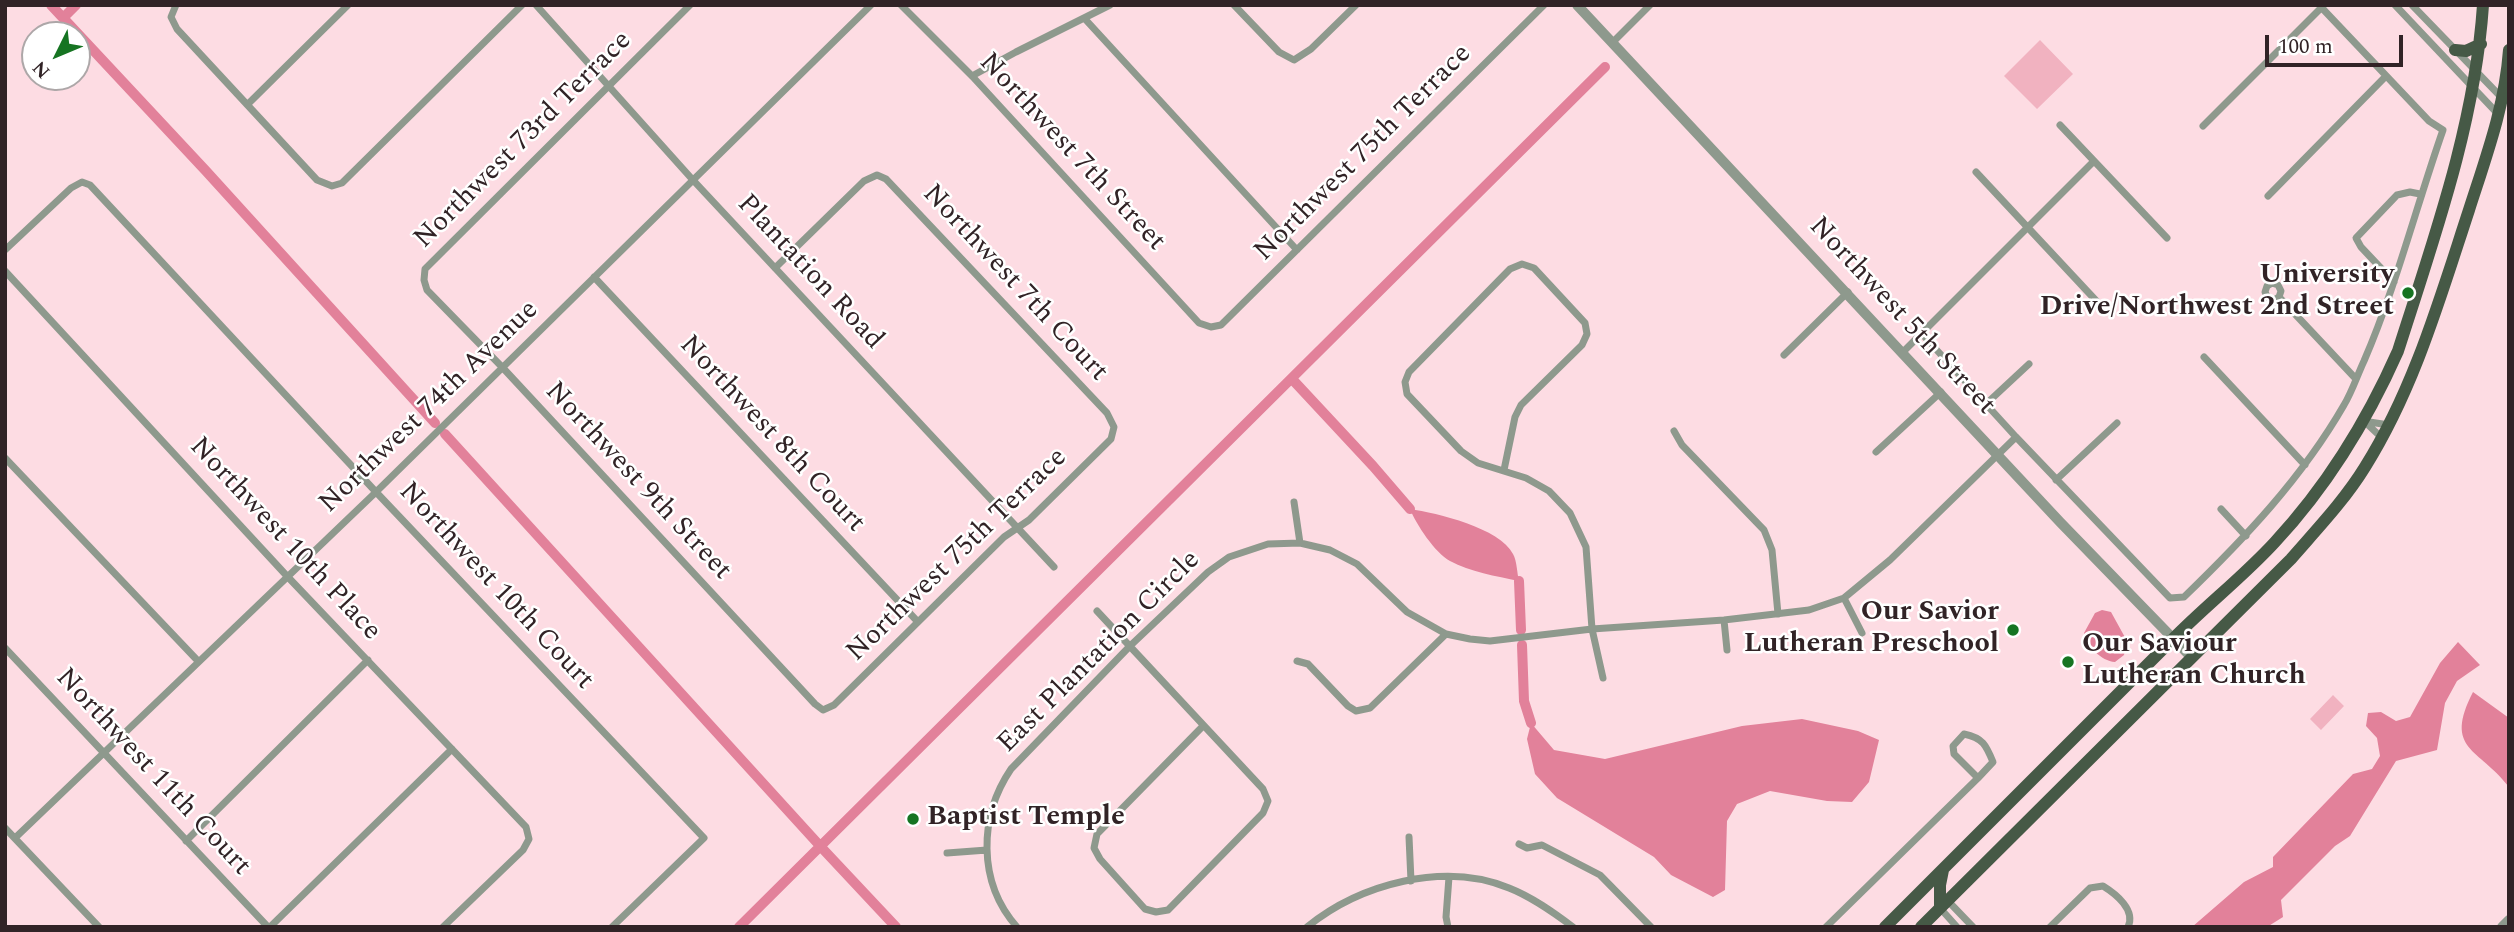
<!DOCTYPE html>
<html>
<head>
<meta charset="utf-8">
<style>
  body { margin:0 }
  #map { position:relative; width:2514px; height:932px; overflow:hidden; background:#fddce3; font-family:Spectral,serif }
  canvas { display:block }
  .frame { position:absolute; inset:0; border:7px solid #312326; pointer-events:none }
  .north { position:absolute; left:21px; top:21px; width:70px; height:70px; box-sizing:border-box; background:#fff; border:2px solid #ada7a8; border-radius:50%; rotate:227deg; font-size:19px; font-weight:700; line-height:28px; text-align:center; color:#312326 }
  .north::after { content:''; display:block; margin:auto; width:24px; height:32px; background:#167422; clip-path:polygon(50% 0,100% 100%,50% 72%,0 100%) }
  .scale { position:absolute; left:2265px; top:35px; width:138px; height:32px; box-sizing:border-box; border:4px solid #312326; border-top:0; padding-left:9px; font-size:21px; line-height:24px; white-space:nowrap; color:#312326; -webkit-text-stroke:5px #fff; paint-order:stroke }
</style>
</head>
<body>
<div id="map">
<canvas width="2514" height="932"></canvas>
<div class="frame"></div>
<div class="north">N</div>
<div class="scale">100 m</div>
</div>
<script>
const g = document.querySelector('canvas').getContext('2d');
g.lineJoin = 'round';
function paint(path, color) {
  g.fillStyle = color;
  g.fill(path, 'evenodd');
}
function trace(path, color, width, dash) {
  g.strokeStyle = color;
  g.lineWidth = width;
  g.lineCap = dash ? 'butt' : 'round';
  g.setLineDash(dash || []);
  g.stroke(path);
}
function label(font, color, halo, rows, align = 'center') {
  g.font = font + ' Spectral,serif';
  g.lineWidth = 5;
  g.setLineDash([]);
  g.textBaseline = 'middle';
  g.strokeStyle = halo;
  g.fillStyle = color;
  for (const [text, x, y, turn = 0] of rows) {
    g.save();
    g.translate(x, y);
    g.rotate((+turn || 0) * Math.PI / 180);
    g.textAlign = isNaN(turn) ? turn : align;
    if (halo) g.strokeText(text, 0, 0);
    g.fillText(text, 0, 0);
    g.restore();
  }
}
paint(new Path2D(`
  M2040,40L2073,74L2037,109L2004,76Z
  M2333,695L2344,706L2321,730L2310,719Z`), '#f1b2c0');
paint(new Path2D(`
  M1410,509C1437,513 1500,528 1513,554C1517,561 1517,573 1519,581C1496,576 1470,572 1450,561C1435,553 1416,524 1410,509Z
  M2102,610L2111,612L2127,641L2124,655L2115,662C2101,661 2087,646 2084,633L2095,613Z
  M2458,642L2480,665L2457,681L2445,703L2437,750L2396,761L2350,836L2335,846L2281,900L2283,917L2267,927H2192L2244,882L2273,867V857L2353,774L2372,769L2380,756L2377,738L2366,726L2368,713L2381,712L2396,721L2410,717L2440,663Z
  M2473,692L2509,718V787C2479,748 2443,750 2473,692Z
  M1802,719L1858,731L1879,740L1869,782L1852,802L1827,801L1770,791L1737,804L1727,821L1725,890L1713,897L1671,875L1654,857L1557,798L1535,774L1527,739L1531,723L1554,750L1605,759L1742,726Z`), '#e2819a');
trace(new Path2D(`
  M51,5L206,171L435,423
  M63,18L76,5
  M1292,379L1373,466L1410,509
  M445,434L821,847L896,927
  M1519,581L1521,630
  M1522,645L1524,701L1531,723
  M739,927L1605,67`), '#e2819a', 10);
trace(new Path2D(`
  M176,5L171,17L177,29L317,180L332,186L342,183L522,5
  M536,5L692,179L1054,567
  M690,5L425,269L424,280L427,290L503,368L815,704L823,710L834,705L1004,537L1029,520L1111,439L1114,427L1107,413L886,179L877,175L864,181L775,268
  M901,5L972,76L1199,323L1211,327L1221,325L1544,5
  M1234,5L1279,52L1294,60L1311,49L1356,5
  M2395,5L2498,114
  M2412,5L2502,98
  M1085,19L1297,250
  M1612,43L1650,5
  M972,76L1016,52L1110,5
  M248,104L348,5
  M2060,125L2167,238
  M2203,126L2323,6
  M1976,172L2102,307
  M2268,196L2386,76
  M5,250L71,188L82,182L90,185L376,492L704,838L612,927
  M5,271L286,575L526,827L529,839L523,850L443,927
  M594,277L918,622
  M2394,282L2361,247L2356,238L2397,195L2410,192L2420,194
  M2279,297L2274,300L2268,298L2265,292L2267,286L2272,283L2278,285L2281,291L2279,297L2356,379
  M1923,335L2016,437L2170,598L2184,597C2244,539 2302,478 2344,405C2352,392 2357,376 2364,361C2396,287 2416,207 2443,130L2429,121L2321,7
  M1903,352L2094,161
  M1784,355L1848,292
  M2204,357L2305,465
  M1986,404L2029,364
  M2363,421L2389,425
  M2364,421L2382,438
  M1674,431L1682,445L1764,530L1772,550L1778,614
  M1876,452L1941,392
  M5,458L198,661
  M1504,470L1515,417L1521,405L1582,345L1587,334L1585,323L1534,268L1522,264L1510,269L1409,372L1405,382L1407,394L1461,451L1478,463L1526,478L1549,491L1570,513L1586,547L1592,629L1603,678
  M2056,480L2117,423
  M2221,509L2246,536
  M1300,543L1330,550L1357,564L1407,612L1446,634L1470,639L1490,641L1592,629L1724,620L1809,610L1844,598L1890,560L2016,437
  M1844,598L1862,633
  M1097,611L1263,789L1268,801L1263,813L1168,910L1156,912L1145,909L1100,859L1094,848L1097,834L1203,726
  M1724,620L1727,650
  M5,648L268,927
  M1297,661L1308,664L1348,706L1356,711L1370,708L1446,634
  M5,828L99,927
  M1409,837L1411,881
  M15,838L376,492L871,5
  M186,841L368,660
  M1519,844L1527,848L1542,845L1600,875L1651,927
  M947,853L987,850
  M1948,901L1973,927
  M1940,908L1957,927
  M270,927L452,749
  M1017,927C977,882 979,816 1011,769L1130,646L1208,572L1229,557L1268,544L1300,543L1294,502
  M1307,927C1360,884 1444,861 1509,888C1532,897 1553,912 1573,927
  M1448,927L1446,917L1449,877
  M1826,927L1978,778L1993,762C1986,745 1983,738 1964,734L1953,746L1954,754L1978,778
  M2050,927L2090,888L2103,886C2116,894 2136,910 2128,927`), '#8e998d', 7);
trace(new Path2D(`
  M1577,5L2060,522L2192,658
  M2502,927L2509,920`), '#8e998d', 10);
trace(new Path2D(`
  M2455,50L2466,51L2481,44
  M1940,908V885L1943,870
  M1885,927C1981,832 2076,736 2171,641C2204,607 2243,577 2275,542C2327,486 2367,421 2398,351C2434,238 2475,124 2483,5
  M1921,927L2291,559C2317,529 2344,501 2365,467C2414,389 2440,298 2469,210C2486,157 2505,106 2509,50`), '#465946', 12);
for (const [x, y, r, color] of [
  [2408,293,7,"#167422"],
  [2013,630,7,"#167422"],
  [2068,662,7,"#167422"],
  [913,819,7,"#167422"]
]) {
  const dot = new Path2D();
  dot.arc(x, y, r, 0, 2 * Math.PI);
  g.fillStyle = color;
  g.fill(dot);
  trace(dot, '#fff', 2.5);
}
label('28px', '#312326', '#fff', [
  ["Northwest 73rd Terrace",524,141,-45],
  ["Northwest 7th Street",1071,153,47],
  ["Northwest 75th Terrace",1364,154,-45],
  ["Plantation Road",809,273,47],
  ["Northwest 7th Court",1014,284,47],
  ["Northwest 5th Street",1901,317,47],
  ["Northwest 74th Avenue",430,408,-44],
  ["Northwest 8th Court",771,435,47],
  ["Northwest 9th Street",637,482,47],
  ["Northwest 10th Place",284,540,47],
  ["Northwest 75th Terrace",958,556,-44],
  ["Northwest 10th Court",495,587,47],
  ["East Plantation Circle",1100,653,-45],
  ["Northwest 11th Court",152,773,47]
]);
label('bold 28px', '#312326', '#fff', [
  ["University",2394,277],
  ["Drive/Northwest 2nd Street",2394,309],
  ["Our Savior",1999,614],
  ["Lutheran Preschool",1999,646],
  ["Our Saviour",2082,646,"left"],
  ["Lutheran Church",2082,678,"left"],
  ["Baptist Temple",927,819,"left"]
], 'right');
</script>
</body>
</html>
